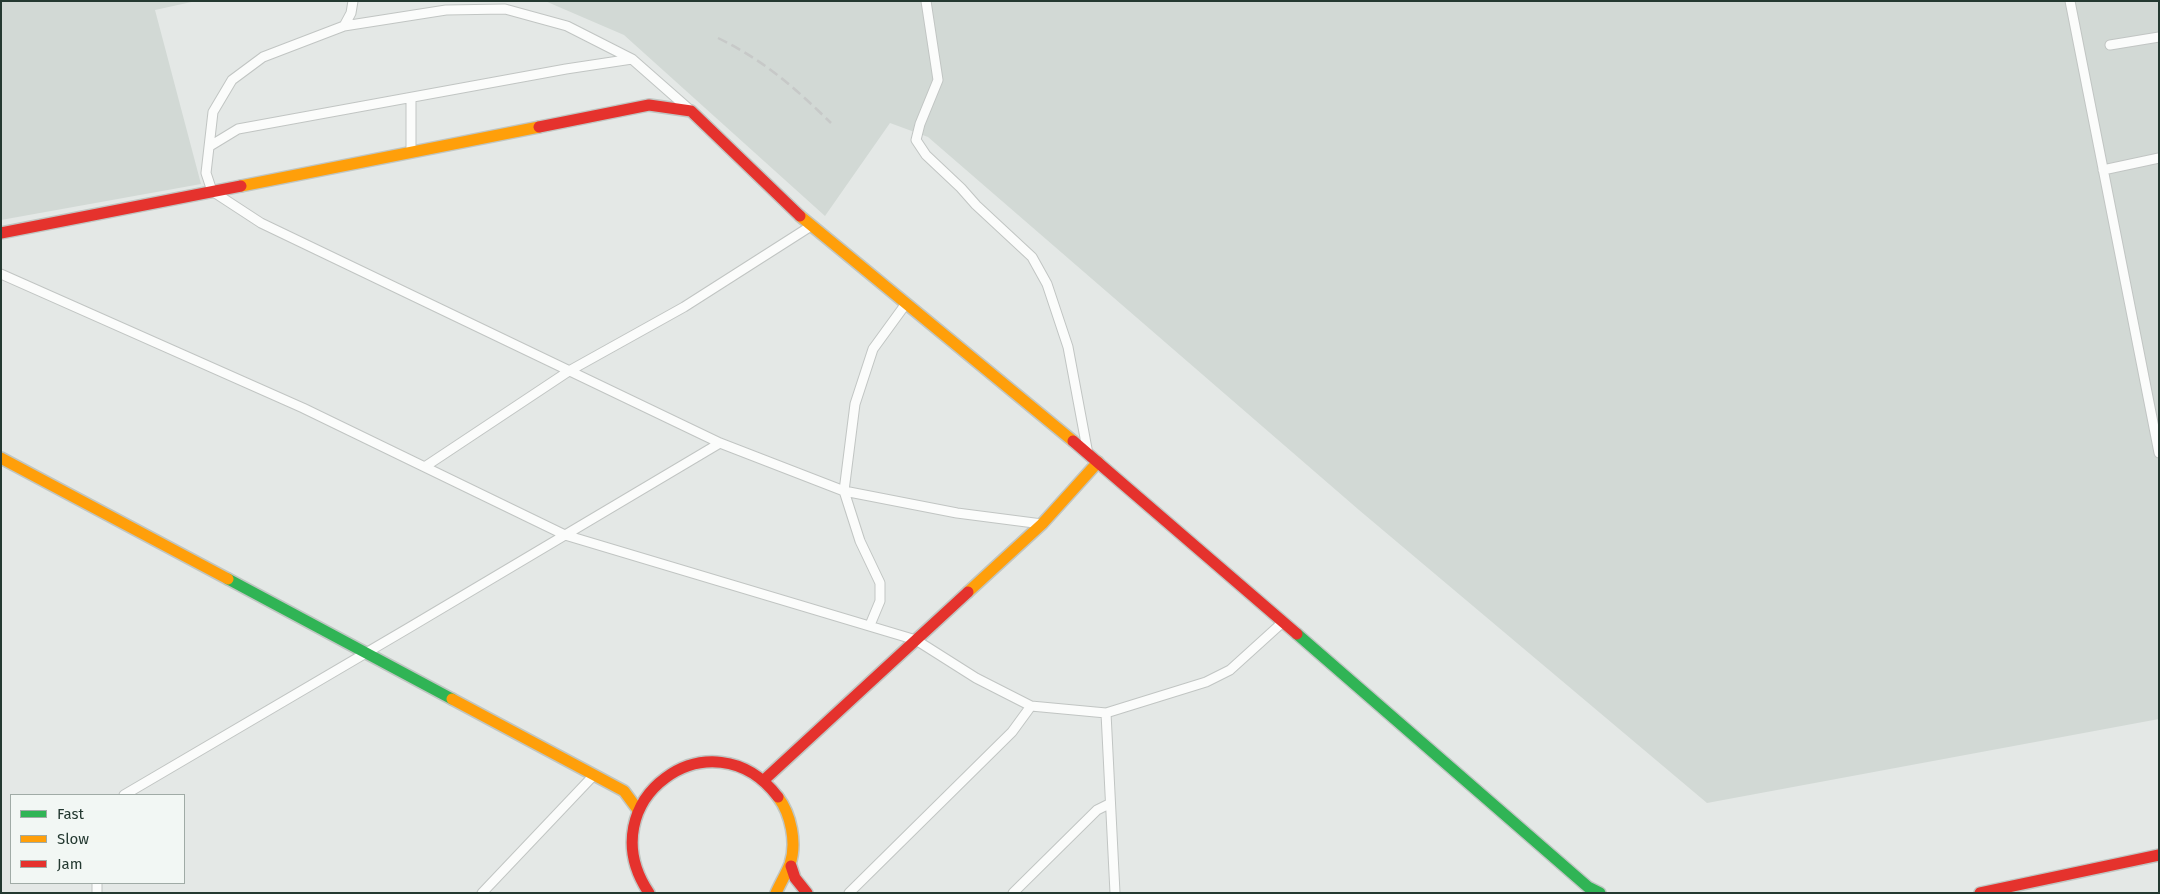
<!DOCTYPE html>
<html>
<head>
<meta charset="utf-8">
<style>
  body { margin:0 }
  #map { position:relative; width:2160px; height:894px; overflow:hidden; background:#e4e8e6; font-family:"Fira Sans",sans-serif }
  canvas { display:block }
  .frame { position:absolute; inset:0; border:2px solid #243931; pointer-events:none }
  .legend { position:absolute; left:10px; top:794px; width:175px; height:90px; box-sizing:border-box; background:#f2f7f4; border:1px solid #a0aba6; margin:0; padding:6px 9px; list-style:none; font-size:15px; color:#243931 }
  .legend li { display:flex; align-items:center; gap:10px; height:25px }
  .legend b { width:25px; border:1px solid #a0aba6 }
</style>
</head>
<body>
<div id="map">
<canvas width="2160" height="894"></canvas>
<div class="frame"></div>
<ul class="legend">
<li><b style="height:6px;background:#30b455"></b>Fast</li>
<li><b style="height:6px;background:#ff9f0a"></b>Slow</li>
<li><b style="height:6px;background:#e5322d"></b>Jam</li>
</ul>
</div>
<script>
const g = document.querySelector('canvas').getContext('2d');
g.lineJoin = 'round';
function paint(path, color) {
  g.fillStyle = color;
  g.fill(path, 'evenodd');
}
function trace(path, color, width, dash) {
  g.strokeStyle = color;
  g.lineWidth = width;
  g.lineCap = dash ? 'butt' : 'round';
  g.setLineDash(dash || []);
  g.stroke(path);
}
paint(new Path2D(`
  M1,1H196L155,10L201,184L1,220Z
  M545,1H2159V719L1707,803L1359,510L928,137L890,123L825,216L624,35Z`), '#d2d9d5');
const street = new Path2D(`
  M353,1L351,13L344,26L263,57L232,80L213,112L206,173L212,191L261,223L720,443L844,491L957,513L1042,524
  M926,1L938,80L920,124L916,140L926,155L961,188L976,205L1032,257L1047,284L1068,347L1088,454
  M2070,1L2159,453
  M344,26L446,10L505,9L567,26L632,59L690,110
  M2110,45L2159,37
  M411,98V152
  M210,146L238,129L566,69L632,59
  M2103,170L2159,158
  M1,274L303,408L565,535L916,640L976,678L1031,706L1106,713L1206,682L1230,670L1283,622
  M426,466L569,371L684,307L811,226
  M870,625L880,601V583L860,541L844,491L855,404L873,349L905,305
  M1106,713L1115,893
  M124,795C324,679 521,561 720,443
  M97,883V893
  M482,893L594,775
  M849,893L1012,732L1031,706
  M1013,893L1097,810L1109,804`);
const fast = new Path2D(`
  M228,579L452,699
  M1297,634L1588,887L1600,893`);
const slow = new Path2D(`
  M241,186L539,127
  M800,216L1073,441
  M1,458L228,579
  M968,592L1042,524L1098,462
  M452,699L624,791L638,810
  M776,893C780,884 786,874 790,864C797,843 791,814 778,797`);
const jam = new Path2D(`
  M539,127L649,105L691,111L800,216
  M1,233L241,186
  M1073,441L1297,634
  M764,780L968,592
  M791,866L795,878L807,893
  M649,893C587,801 712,710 778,797
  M1980,893L2159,855`);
trace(street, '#c1c5c3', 11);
trace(fast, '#c0c6c3', 14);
trace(slow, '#c0c6c3', 14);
trace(jam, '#c0c6c3', 14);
trace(street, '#fbfcfb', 9);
trace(fast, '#30b455', 11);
trace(slow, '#ff9f0a', 11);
trace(jam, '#e5322d', 11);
trace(new Path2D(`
  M718,38C765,61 794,87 831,123`), '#c7c9c8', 2.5, [10, 5]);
</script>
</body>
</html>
